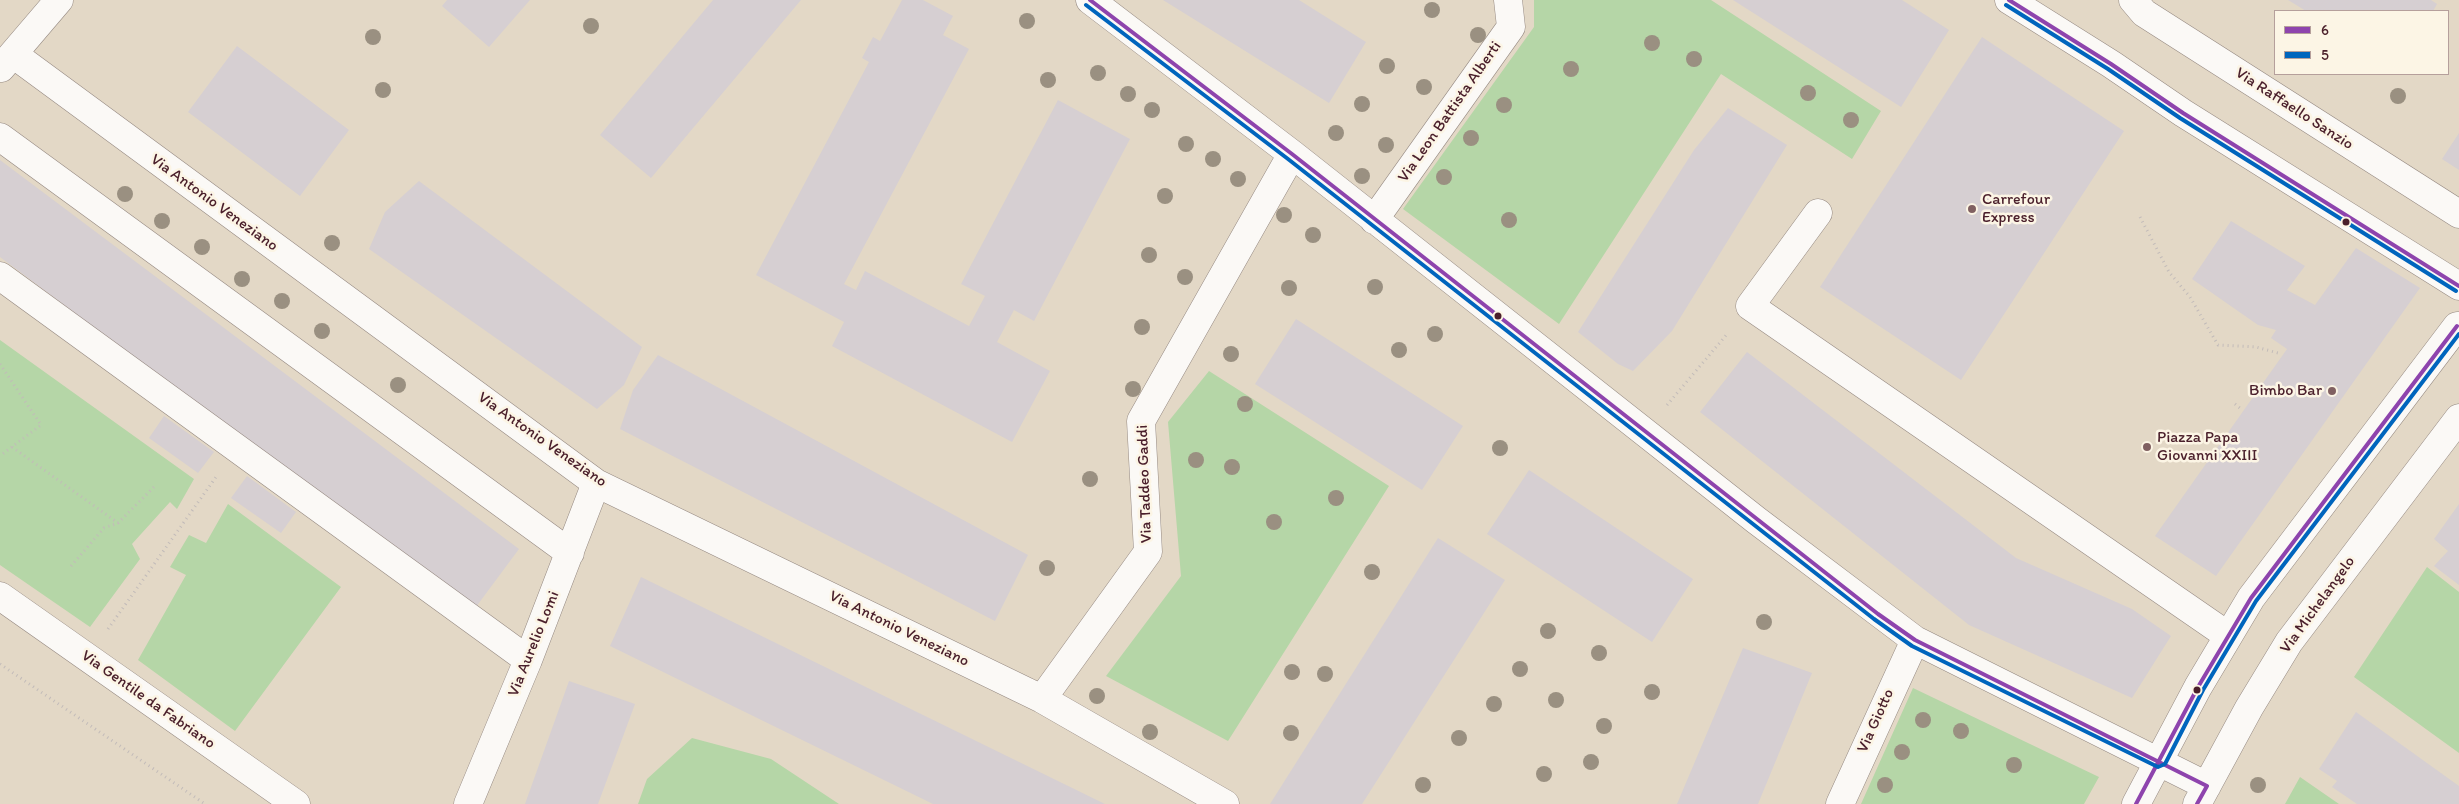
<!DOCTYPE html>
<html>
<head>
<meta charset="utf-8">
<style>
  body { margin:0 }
  #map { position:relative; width:2459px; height:804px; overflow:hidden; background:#e3d8c6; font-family:Itim,sans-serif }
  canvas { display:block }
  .legend { position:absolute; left:2274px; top:10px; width:175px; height:65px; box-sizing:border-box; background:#fcf5e5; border:1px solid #b59f9b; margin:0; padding:6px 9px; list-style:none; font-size:15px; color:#4a1f2b }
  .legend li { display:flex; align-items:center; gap:10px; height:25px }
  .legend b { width:25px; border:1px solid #b59f9b }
</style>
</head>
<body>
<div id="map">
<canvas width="2459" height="804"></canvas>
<ul class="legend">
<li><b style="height:6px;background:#8e44ad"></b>6</li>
<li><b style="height:6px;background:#0065bd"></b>5</li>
</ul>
</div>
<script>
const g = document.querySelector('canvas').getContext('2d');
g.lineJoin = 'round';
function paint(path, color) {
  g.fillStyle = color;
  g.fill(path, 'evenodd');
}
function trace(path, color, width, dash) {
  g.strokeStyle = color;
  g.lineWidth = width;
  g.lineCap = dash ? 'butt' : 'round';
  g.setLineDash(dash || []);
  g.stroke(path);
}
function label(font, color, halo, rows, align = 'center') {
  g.font = font + ' Itim,sans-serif';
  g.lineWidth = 5;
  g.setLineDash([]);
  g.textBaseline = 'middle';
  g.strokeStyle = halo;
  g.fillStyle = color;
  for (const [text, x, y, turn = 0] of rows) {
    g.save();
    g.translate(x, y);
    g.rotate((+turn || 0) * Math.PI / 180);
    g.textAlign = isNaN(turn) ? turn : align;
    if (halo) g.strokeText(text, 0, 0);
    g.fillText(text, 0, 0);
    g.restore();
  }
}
paint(new Path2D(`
  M1534,0H1711L1881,111L1852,159L1721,74L1559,324L1403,209L1534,27Z
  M0,340L194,479L177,509L170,502L132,544L140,559L90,627L0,565Z
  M1209,371L1389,486L1228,741L1106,676L1181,576L1168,422Z
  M228,504L341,587L235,731L138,660L186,575L170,567L189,535L206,543Z
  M2427,567L2459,592V753L2354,677Z
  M1913,688L2099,777L2084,804H1861Z
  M692,738L771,759L839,804H638L647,779Z
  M2300,777L2339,804H2285Z`), '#b5d6a7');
paint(new Path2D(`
  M447,0H530L489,47L442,6Z
  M713,0H801L651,178L600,135Z
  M902,0H923L953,16L943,35L969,49L844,284L856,290L865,271L969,326L985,296L961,284L1058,100L1130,139L1034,321L1014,310L997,342L1050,371L1012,442L832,346L844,322L756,275L869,62L862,58L873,37L880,41Z
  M1163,0H1299L1366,42L1329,103Z
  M1733,0H1902L1949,30L1901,107Z
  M2288,0H2431L2437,4L2433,11H2306Z
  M1982,37L2124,131L1961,380L1820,287Z
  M237,46L349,130L300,196L188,112Z
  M1728,108L1787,145L1672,331L1633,371L1618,364L1578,332L1694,150Z
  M2459,133V170L2442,159Z
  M0,160L519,549L473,611L0,257Z
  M419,181L642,347L624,385L597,409L369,249L385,212Z
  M2231,221L2305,266L2287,290L2315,305L2356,248L2420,288L2216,576L2155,536L2287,349L2271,338L2276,330L2258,325L2192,279Z
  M1296,319L1463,426L1422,490L1255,384Z
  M1747,352L2016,558L2132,609L2171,636L2132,698L1969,625L1700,412Z
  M658,355L1028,555L995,621L620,429L633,390Z
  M164,416L214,452L198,473L149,438Z
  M1529,470L1693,579L1652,642L1487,534Z
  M247,476L296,512L281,533L231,498Z
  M2459,504V585L2434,566L2448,551L2434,539Z
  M1438,538L1505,580L1362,804H1270Z
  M641,577L1105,804H933L610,646Z
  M1743,648L1812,673L1758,804H1677Z
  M569,681L635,704L598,804H525Z
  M2356,712L2459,786V804H2357L2332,787L2337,781L2319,769Z`), '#d6cfd2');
const minor = new Path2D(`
  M1090,0L1292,154L1756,520L1915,640L2207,786
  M2009,0L2111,64L2183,113L2459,286
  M2133,0L2144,13L2459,214
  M13,54L596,483L1042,699L1225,804
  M1,68L59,0
  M0,137L570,553
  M1818,213L1750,306L2227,635
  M1374,220L1511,27L1508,0
  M0,276L528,660
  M0,596L296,804
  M1042,699L1148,552L1141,421L1292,154
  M468,804L528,660L596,483
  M1840,804L1915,640
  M2136,804L2198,687L2251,598L2457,326
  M2197,804L2249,708L2289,642L2459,418`);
trace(minor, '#958982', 29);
trace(new Path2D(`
  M2140,217L2169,272L2190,297L2218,345L2256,347L2278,353
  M0,364L41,425L0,456
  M2235,404L2242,410
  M1667,405L1728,333
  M12,447L118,523
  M71,566L104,528L118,523L155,486
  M108,629L216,477
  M0,664L205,804`), '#c2bbb9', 3, [1, 4]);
trace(minor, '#fbf9f6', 28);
trace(new Path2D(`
  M1090,0L1292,154L1878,614L1915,640L2207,786L2197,804
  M2009,0L2111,64L2183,113L2459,286
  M2136,804L2198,687L2251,598L2457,326`), '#8e44ad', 4);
trace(new Path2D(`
  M1086,5L1288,159L1874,619L1912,646L2158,767L2165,764L2203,690L2256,601L2459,334
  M2006,5L2108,69L2180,118L2456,291`), '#0065bd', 4);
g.fillStyle = '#9a9081';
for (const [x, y] of [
  [1432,10],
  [1027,21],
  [591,26],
  [1478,35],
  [373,37],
  [1652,43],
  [1694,59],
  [1387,66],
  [1571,69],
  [1098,73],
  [1048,80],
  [1424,87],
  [383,90],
  [1808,93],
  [1128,94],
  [2398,96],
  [1362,104],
  [1504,105],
  [1152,110],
  [1851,120],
  [1336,133],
  [1471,138],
  [1186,144],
  [1386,145],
  [1213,159],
  [1362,176],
  [1444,177],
  [1238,179],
  [125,194],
  [1165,196],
  [1284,215],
  [1509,220],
  [162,221],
  [1313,235],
  [332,243],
  [202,247],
  [1149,255],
  [1185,277],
  [242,279],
  [1375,287],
  [1289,288],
  [282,301],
  [1142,327],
  [322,331],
  [1435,334],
  [1399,350],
  [1231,354],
  [398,385],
  [1133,389],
  [1245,404],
  [1500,448],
  [1196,460],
  [1232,467],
  [1090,479],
  [1336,498],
  [1274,522],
  [1047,568],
  [1372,572],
  [1764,622],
  [1548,631],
  [1599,653],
  [1520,669],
  [1292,672],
  [1325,674],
  [1652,692],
  [1097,696],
  [1556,700],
  [1494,704],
  [1923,720],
  [1604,726],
  [1961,731],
  [1150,732],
  [1291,733],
  [1459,738],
  [1902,752],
  [1591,762],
  [2014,765],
  [1544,774],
  [1423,785],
  [1885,785],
  [2258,785]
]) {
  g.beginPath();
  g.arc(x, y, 8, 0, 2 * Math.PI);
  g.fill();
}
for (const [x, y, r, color] of [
  [1972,209,5,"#806061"],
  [2346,222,4.5,"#4a1f2b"],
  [1498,316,4.5,"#4a1f2b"],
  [2332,391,5,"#806061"],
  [2147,447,5,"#806061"],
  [2197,690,4.5,"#4a1f2b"]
]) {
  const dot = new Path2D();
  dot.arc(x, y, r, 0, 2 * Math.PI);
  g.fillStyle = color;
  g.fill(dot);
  trace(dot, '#fcf5e5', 2);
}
label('16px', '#4a1f2b', '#fcf5e5', [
  ["Via Raffaello Sanzio",2294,109,33],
  ["Via Leon Battista Alberti",1450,112,-55],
  ["Via Antonio Veneziano",214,203,36],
  ["Via Antonio Veneziano",542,440,35],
  ["Via Taddeo Gaddi",1145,484,-92],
  ["Via Michelangelo",2318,605,-54],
  ["Via Antonio Veneziano",899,629,26],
  ["Via Aurelio Lomi",534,644,-68],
  ["Via Gentile da Fabriano",148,700,35],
  ["Via Giotto",1876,721,-66]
]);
label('16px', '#4a1f2b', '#fcf5e5', [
  ["Carrefour",1982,200],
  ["Express",1982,218],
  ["Bimbo Bar",2322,391,"right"],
  ["Piazza Papa",2157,438],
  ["Giovanni XXIII",2157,456]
], 'left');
</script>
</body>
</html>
